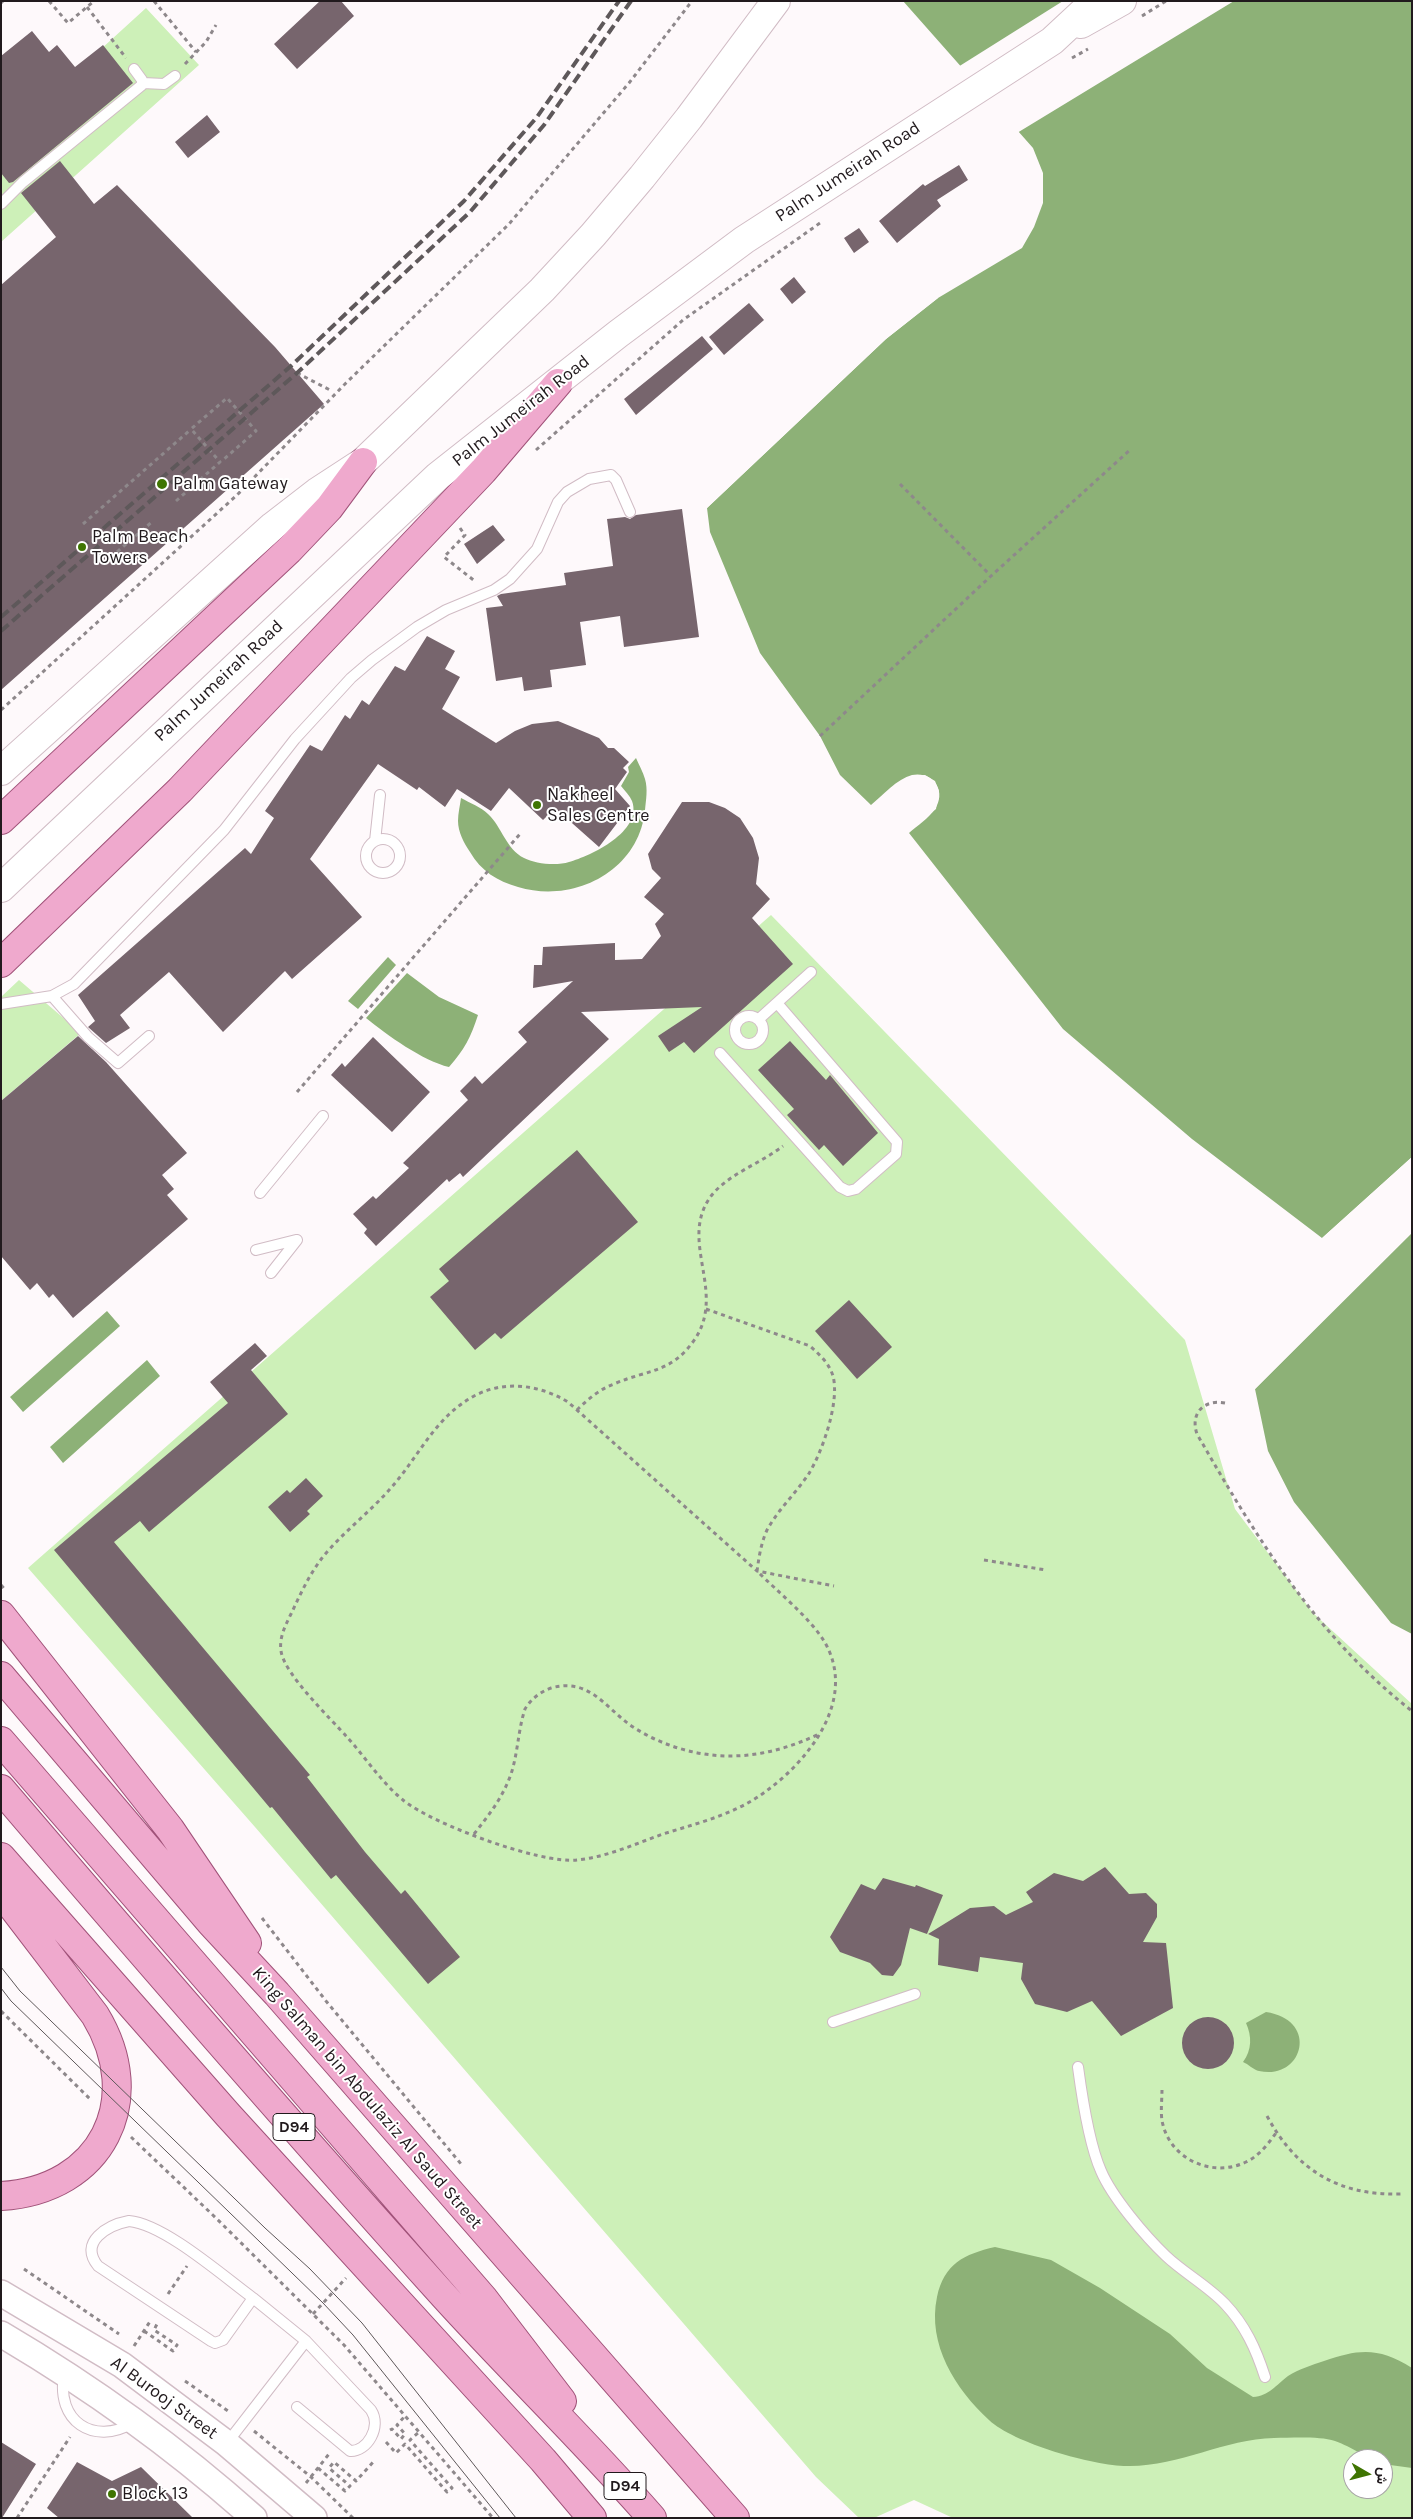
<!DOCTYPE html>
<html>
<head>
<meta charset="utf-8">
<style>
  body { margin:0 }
  #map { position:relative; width:1413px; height:2519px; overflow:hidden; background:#fef9fb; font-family:Karla,Vazirmatn,sans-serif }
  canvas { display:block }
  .frame { position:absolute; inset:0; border:2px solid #211a1d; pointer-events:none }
  .north { position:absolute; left:1343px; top:2449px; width:50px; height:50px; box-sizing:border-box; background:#fff; border:1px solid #a6a3a5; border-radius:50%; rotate:98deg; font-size:14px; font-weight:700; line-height:20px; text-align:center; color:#211a1d }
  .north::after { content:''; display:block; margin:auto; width:18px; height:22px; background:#3f7502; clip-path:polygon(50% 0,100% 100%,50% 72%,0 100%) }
</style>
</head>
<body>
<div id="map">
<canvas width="1413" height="2519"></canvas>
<div class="frame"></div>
<div class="north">ش</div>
</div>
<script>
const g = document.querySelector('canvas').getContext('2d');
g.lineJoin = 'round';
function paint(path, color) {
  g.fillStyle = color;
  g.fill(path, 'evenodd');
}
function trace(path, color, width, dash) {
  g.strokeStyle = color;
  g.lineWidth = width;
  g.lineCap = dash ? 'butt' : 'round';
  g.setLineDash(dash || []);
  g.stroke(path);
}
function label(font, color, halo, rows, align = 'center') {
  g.font = font + ' Karla,sans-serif';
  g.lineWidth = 4;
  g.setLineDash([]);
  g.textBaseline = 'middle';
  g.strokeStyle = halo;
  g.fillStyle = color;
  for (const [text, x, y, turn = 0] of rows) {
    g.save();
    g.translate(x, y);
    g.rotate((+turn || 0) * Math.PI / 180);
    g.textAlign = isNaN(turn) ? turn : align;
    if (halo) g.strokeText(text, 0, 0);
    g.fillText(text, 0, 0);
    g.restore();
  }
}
paint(new Path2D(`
  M146,8L199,65L1,242V113L21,122Z
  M771,915L1185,1340L1235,1509L1313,1613L1412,1704V2518H953L914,2500L874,2518H859L816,2477L255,1827L28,1568ZM1353,2459H1383V2489H1353Z
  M19,980L81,1033L1,1101V997Z`), '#cdf0b8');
paint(new Path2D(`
  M903,1H1412V1157L1322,1238L1192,1139L1063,1029L909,833C917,826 929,818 935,809C947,791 933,771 912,775C897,779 883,795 871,805L840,775L820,736L760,653L710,532L707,508L886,339L938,298L1022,248L1034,227L1043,203V173L1033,148Z
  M636,758C639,765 643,772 645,779C648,789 646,800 645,810C639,871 574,904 518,887C497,881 481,871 470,852C464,843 458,832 458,821C458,813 460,806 461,798C470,803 481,807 488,814C502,827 506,849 524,858C535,864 557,866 569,862C591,856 643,831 632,801C630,796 625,791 621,786L629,772L628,767Z
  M388,957L396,965L358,1009L348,1001Z
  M407,973L439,997L478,1015C471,1037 464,1050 449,1067C423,1061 387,1035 366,1018Z
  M1412,1233V1634L1391,1623L1294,1502L1268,1451L1255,1389Z
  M107,1311L120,1326L23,1412L10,1397Z
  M147,1360L160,1376L63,1463L50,1447Z
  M1266,2012C1320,2020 1303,2081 1259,2071C1254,2070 1248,2064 1243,2062C1252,2050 1252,2036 1246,2023Z
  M995,2247L1051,2260L1100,2288L1170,2334L1207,2368L1253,2397C1269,2396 1276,2385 1288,2376C1299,2369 1312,2365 1324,2361C1359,2349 1379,2347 1412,2368V2468L1383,2464V2459C1364,2459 1353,2447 1335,2441C1319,2436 1291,2438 1274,2438C1224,2439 1178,2467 1127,2466C1094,2466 1013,2443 989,2420C955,2389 927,2344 937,2297C944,2264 964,2254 995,2247Z`), '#8db177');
paint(new Path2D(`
  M1063,1H1234L1017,133L958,67Z
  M936,297L938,298L886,339L707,508V505L884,337Z
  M925,775L935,781L939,791L936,809L907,833L933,808L937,791L933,782L925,777L912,778L901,784L873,807H870L899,782L911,776Z
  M1412,1157V1161L1324,1240H1320Z
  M1412,1231L1255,1389H1253L1382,1259Z`), '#fef9fb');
paint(new Path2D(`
  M320,1H341L354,16L297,69L274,44Z
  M32,31L49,52L57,45L75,67L103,45L133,83L13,182L9,183L1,173V56Z
  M207,115L220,132L188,158L175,142Z
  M60,161L94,204L117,185L275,347L324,404L1,690V285L56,237L21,193Z
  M959,165L968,180L937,200L941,206L897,243L879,221L923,184L925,186Z
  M859,228L869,242L854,253L844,238Z
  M794,277L806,292L792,304L780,289Z
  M749,303L764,320L724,355L709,337Z
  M702,336L713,349L636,415L624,399Z
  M682,509L699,637L624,647L620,616L580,622L586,665L550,670L552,687L524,691L522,677L496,681L486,608L503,606L497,596L501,594L566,585L564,573L613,566L607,519L625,517L630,519L636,515Z
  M493,525L505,540L477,564L464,544Z
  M427,636L455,651L445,669L460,677L442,709L496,743L515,731L532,724L558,721L599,738L608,748H614L629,762L623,768L627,772L615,789L630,806L599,847L555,808L543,820L509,788L491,811L457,789L445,807L419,787L417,790L378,764L310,859L362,917L292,979L285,971L223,1032L169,972L120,1015L130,1028L106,1043L88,1027L95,1021L78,995L245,848L251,854L274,818L265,811L310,745L322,751L345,715L350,719L362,700L369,705L395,666L405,671Z
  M682,802H709L725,808L740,818L753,838L759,858L756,884L770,899L752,918L793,964L694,1053L684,1042L669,1052L658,1036L702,1007L581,1012L609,1039L463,1177L460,1173L449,1182L447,1179L376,1246L364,1233L367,1229L353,1214L373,1196L376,1199L409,1168L403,1163L468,1100L460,1091L475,1076L482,1084L527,1042L518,1032L573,981L533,988L534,965H542L543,947L615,943V960L642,959L661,936L655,924L664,914L644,897L661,878L652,869L648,854Z
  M78,1036L106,1062L187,1153L162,1175L174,1189L167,1195L188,1219L73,1318L53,1294L49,1298L37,1283L30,1290L1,1256V1101Z
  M373,1037L430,1092L392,1132L331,1075L342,1063L345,1067Z
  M790,1041L826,1080L830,1075L878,1133L843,1166L824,1145L819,1150L787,1115L794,1109L758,1070Z
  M577,1150L638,1222L501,1339L495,1333L475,1350L430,1297L449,1281L439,1269Z
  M849,1300L892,1347L857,1379L815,1331Z
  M255,1343L267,1356L251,1370L288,1414L149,1532L140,1521L114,1542L310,1775L307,1777L365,1852L401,1894L405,1890L460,1957L428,1984L336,1875L331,1879L272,1807L270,1808L54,1550L228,1403L210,1382Z
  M306,1478L323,1496L307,1511L310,1514L290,1532L268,1507L287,1490L290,1493Z
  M1105,1867L1129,1894L1146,1893L1157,1904V1917L1143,1942L1166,1943L1173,2008L1121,2036L1092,2001L1067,2012L1035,2004L1021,1979L1023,1963L980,1957L978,1972L938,1965L939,1939L928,1934L970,1908L994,1906L1006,1915L1033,1902L1026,1892L1054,1873L1083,1881Z
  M883,1878L915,1887L916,1885L943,1895L927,1934L910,1928L901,1965L893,1976L882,1975L870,1963L840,1952L830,1937L861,1884L875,1890Z
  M1182 2043a26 26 0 1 1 52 0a26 26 0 1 1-52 0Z
  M1,2442L36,2464L2,2518H1Z
  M77,2462L112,2481L141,2467L193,2518H59L47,2508Z`), '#77656d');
const service = new Path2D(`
  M143,83L164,84L175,76
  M1,204L23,182L142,85V80L134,69
  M366 856a17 17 0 1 1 34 0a17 17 0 1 1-34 0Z
  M375,841L380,795
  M52,996L88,1037L118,1063L149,1036
  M1,1004L52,996L74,984L224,830L295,739L351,678L372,660L417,627L446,610L494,590L510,579L537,549L558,502L567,492L589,479L611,475L616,480L630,512
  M735 1030a14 14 0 1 1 28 0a14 14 0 1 1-28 0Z
  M759,1019L811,972
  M720,1053L840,1187L848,1191L856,1189L896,1154L897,1142L777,1003
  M260,1193L323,1116
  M256,1250L296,1240
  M271,1273L297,1240
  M833,2022L915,1994
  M1078,2067C1082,2097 1089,2144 1101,2171C1112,2197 1145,2236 1166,2256C1184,2273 1208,2286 1225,2304C1245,2325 1256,2349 1265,2377
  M129,2221C164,2224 223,2276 253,2298L223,2340L215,2343L211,2341L98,2266C78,2242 108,2225 129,2221Z
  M253,2298L306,2341L371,2410C382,2427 367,2452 350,2451L297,2407
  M64,2375C56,2421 93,2446 133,2423
  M227,2443L306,2341`);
const tertiary = new Path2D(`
  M1,2293L122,2365L226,2443L314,2518
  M1,2334C91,2387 177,2449 254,2518`);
const secondary = new Path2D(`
  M1081,24L1122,1
  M1,771L273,526L317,492L363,462L542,290L593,235L642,177L689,118L776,1
  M1,888L438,476L618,334L744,240L1052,41L1095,1`);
const primary = new Path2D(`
  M1,820L289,550L329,508L363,462
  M1,963L180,790L483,471L558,383
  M1,1615L170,1829L247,1943
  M1,1676L211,1923L277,1994L735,2518
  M1,1741L484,2299L562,2401
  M1,1789C147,1960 294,2129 444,2296C512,2371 585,2441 652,2518
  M1,1857L228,2115L543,2460L592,2518
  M1,1892L95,2015C147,2100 102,2190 1,2196`);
trace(service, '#d1bcc5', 12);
trace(tertiary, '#d1bcc5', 28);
trace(secondary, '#d1bcc5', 30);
trace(primary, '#a05279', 30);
trace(new Path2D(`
  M49,1L68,23L94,1
  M154,1L196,52
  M1,3L3,1
  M87,7L126,58
  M1142,16L1166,1
  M1072,58L1088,49
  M185,64L206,42L216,25
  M297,373L330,390
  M536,450L683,320L820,223
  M900,484L991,576
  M176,501L220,462L191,429L227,398L256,431L223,460
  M83,524L189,431
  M460,528L465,535L444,557L476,582
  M111,557L153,521
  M1,710L237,495L345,384L509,224L629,83L692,1
  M820,736L991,576L1131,449
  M297,1092L520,834
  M706,1309L810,1346C820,1355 829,1363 833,1376C840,1402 822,1453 808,1475C795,1494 778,1510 767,1530C761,1543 759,1557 757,1571C777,1591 810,1618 824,1641C857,1696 813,1756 769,1789C737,1814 701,1822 663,1834C635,1844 607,1857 577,1860C540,1864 432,1824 403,1800C381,1782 366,1758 347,1737C331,1719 284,1674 281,1651C279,1638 285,1626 291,1614C300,1595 309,1575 322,1558C342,1533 369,1513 390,1489C419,1457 435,1416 476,1395C506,1380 540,1385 568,1402L757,1571L834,1586
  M1225,1403C1203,1399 1190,1414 1197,1434C1256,1537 1317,1637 1412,1711
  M577,1410C588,1399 600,1389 614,1384C648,1369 671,1374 695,1339C726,1292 680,1243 709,1199C725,1175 760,1164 783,1146
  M984,1560L1046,1570
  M1,1585L6,1591
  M474,1834C489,1815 503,1797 511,1774C518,1753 518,1730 525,1709C531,1699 540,1692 551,1688C590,1677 606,1709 633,1727C647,1736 662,1743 678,1748C727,1763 773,1756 819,1734
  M262,1918L326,2001L461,2164
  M1,2011L91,2100
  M1162,2090C1162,2101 1160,2115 1163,2125C1172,2160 1213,2178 1246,2162C1259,2156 1268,2144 1276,2133
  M1267,2116C1296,2170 1339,2196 1401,2194
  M131,2137L217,2219L344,2345L493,2518
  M24,2269L119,2334
  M168,2294L187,2266
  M313,2314L346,2278
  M144,2331L173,2351L177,2345L154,2330L157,2324
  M134,2346L151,2320
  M185,2381L231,2413
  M390,2430L392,2429L401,2439L405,2434L397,2425L405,2416
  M254,2431L311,2477L353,2518
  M386,2442L396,2453L405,2444L447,2492L452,2488L410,2440L419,2432
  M318,2468L345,2491L350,2486L329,2468L334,2462L356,2481L375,2460
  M306,2483L329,2454
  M17,2518L70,2437`), '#8e888b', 3, [4, 4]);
trace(service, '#fff', 10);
trace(tertiary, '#fff', 25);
trace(secondary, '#fff', 28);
trace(primary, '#efa9cd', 28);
trace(new Path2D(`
  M1,1967L20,1991L265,2228L310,2269L362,2323L516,2518
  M1,1988L11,2001L323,2303L353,2335L500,2518`), '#5e585a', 1);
trace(new Path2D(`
  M1,617L291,366L464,201L537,117L619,1
  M1,631L297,373L470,212L544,125L631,1`), '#5e585a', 4, [10, 5]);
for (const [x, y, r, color] of [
  [162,484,6,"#3f7502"],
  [82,547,5,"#3f7502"],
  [537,805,5,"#3f7502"],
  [112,2494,5,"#3f7502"]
]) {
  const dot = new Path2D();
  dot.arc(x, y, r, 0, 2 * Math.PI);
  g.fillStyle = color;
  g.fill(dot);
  trace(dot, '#fff', 2);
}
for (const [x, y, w] of [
  [294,2127,42],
  [625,2486,42]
]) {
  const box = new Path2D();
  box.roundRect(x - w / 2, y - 13.5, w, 27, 4);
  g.fillStyle = '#fff';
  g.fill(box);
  trace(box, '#211a1d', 1);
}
label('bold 16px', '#211a1d', null, [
  ["D94",294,2127],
  ["D94",625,2486]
]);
label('18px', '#211a1d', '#fff', [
  ["Palm Jumeirah Road",848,172,-33],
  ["Palm Jumeirah Road",521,411,-38],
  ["Palm Jumeirah Road",219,681,-43],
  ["King Salman bin Abdulaziz Al Saud Street",367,2098,49],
  ["Al Burooj Street",164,2398,36]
]);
label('18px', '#211a1d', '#fff', [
  ["Palm Gateway",173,484],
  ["Palm Beach",92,537],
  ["Towers",92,558],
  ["Nakheel",547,795],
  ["Sales Centre",547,816],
  ["Block 13",122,2494]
], 'left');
</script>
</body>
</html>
